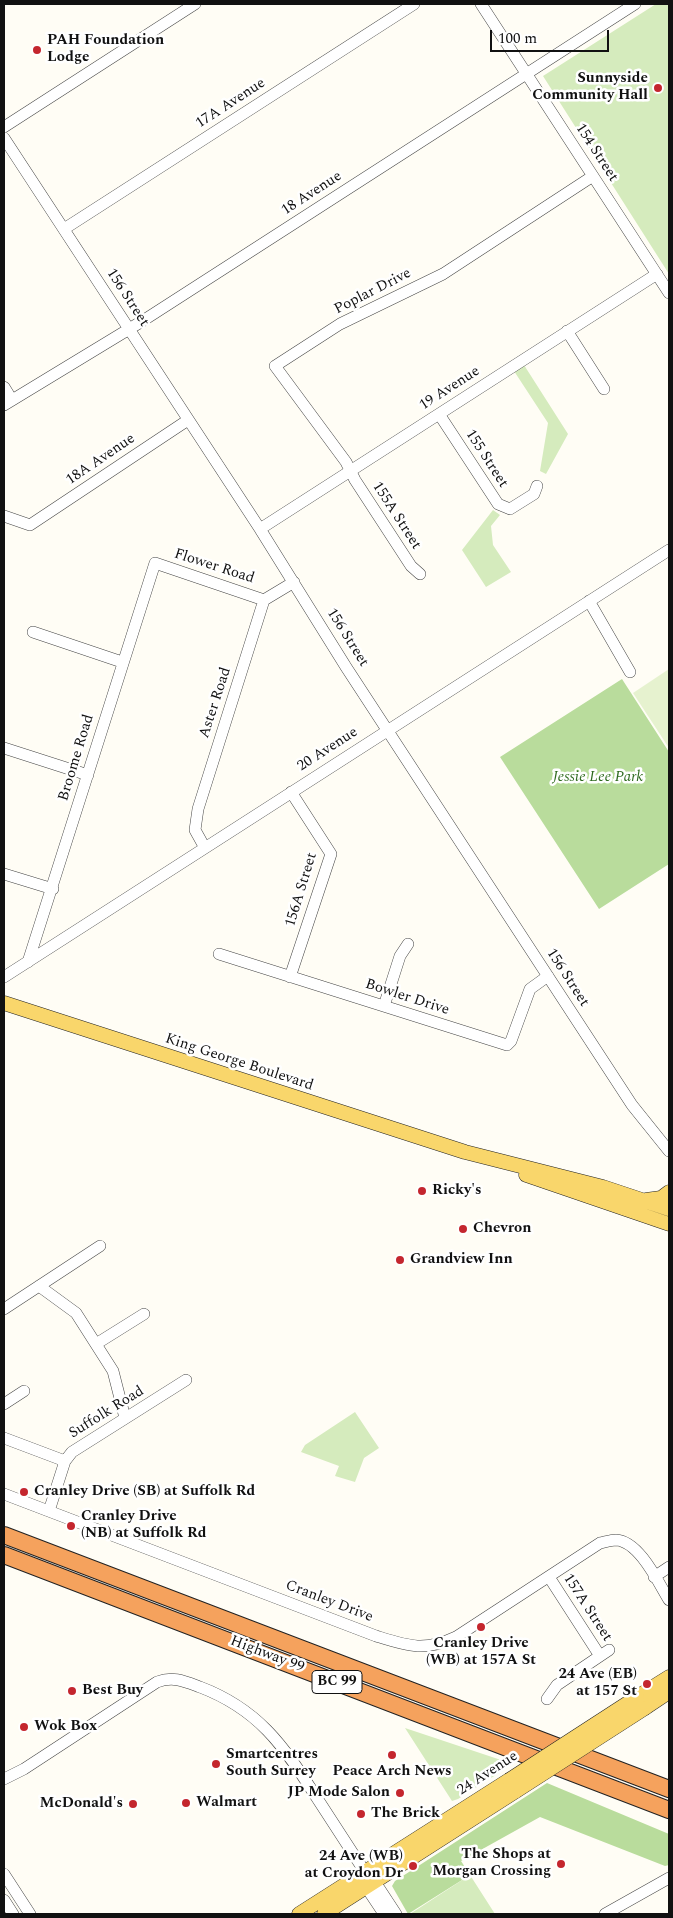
<!DOCTYPE html>
<html>
<head>
<meta charset="utf-8">
<style>
  body { margin:0 }
  #map { position:relative; width:673px; height:1918px; overflow:hidden; background:#fffdf5; font-family:Spectral,serif }
  canvas { display:block }
  .frame { position:absolute; inset:0; border:5px solid #111; pointer-events:none }
  .scale { position:absolute; left:490px; top:30px; width:119px; height:22px; box-sizing:border-box; border:2px solid #111; border-top:0; padding-left:6px; font-size:15px; line-height:18px; white-space:nowrap; color:#111; -webkit-text-stroke:4px #fff; paint-order:stroke }
</style>
</head>
<body>
<div id="map">
<canvas width="673" height="1918"></canvas>
<div class="frame"></div>
<div class="scale">100 m</div>
</div>
<script>
const g = document.querySelector('canvas').getContext('2d');
g.lineJoin = 'round';
function paint(path, color) {
  g.fillStyle = color;
  g.fill(path, 'evenodd');
}
function trace(path, color, width, dash) {
  g.strokeStyle = color;
  g.lineWidth = width;
  g.lineCap = dash ? 'butt' : 'round';
  g.setLineDash(dash || []);
  g.stroke(path);
}
function label(font, color, halo, rows, align = 'center') {
  g.font = font + ' Spectral,serif';
  g.lineWidth = 5;
  g.setLineDash([]);
  g.textBaseline = 'middle';
  g.strokeStyle = halo;
  g.fillStyle = color;
  for (const [text, x, y, turn = 0] of rows) {
    g.save();
    g.translate(x, y);
    g.rotate((+turn || 0) * Math.PI / 180);
    g.textAlign = isNaN(turn) ? turn : align;
    if (halo) g.strokeText(text, 0, 0);
    g.fillText(text, 0, 0);
    g.restore();
  }
}
paint(new Path2D(`
  M656,4H669V274L543,76Z
  M524,365L568,434L546,474L540,471L548,423L514,371Z
  M493,510L500,515L491,526L493,545L511,572L486,587L462,550Z
  M355,1412L379,1448L364,1458L355,1482L335,1476L339,1466L301,1452L305,1445Z
  M405,1728L513,1764L458,1799L452,1801Z
  M470,1875L495,1914H410Z`), '#d5ebbd');
paint(new Path2D(`
  M622,679L669,752V864L599,909L500,757Z
  M547,1783L669,1834V1865L665,1866L540,1817L461,1861L470,1875L408,1914L392,1886L395,1881Z`), '#b9dc9c');
paint(new Path2D(`
  M669,669V748L633,693Z`), '#e6f2cf');
const minor = new Path2D(`
  M481,4L669,293
  M4,127L195,4
  M4,138L260,529L346,667L632,1105L669,1151
  M64,229L414,4
  M567,331L604,389
  M4,387L12,400
  M4,405L144,320L635,4
  M439,414L498,504L510,509L534,494L537,486
  M4,516L30,525L188,420
  M260,529L657,274
  M420,574L411,566L355,480L346,462L275,366L340,324L443,274L593,176
  M589,601L630,672
  M33,632L122,662
  M4,748L88,775
  M205,848L195,830L198,809L264,600L294,582
  M4,874L53,889
  M219,954L507,1045L511,1041L530,989L548,976
  M28,962L155,563L264,600
  M4,977L669,550
  M290,977L331,854L291,792
  M384,1006L400,956L408,944
  M39,1286L76,1313L113,1371L125,1418
  M4,1309L100,1246
  M96,1344L144,1314
  M4,1404L24,1391
  M4,1438L65,1461
  M4,1494L376,1636C408,1646 424,1652 456,1637L600,1543C605,1542 611,1540 616,1540C639,1541 658,1582 669,1600
  M49,1511L65,1461L72,1452L186,1380
  M549,1577L600,1656
  M654,1577L669,1567
  M547,1699L557,1685L609,1650
  M4,1779L24,1769L157,1682C173,1676 184,1681 200,1687C258,1709 283,1745 315,1795C331,1820 348,1846 365,1872L375,1882L396,1914
  M4,1874L30,1914
  M365,1879L366,1887L384,1914
  M4,1900L13,1914
  M605,1914L669,1878`);
const major = new Path2D(`
  M4,1003L465,1152L603,1187L669,1209
  M526,1175L669,1224
  M646,1200L661,1198L669,1192
  M637,1697L669,1677
  M645,1708L669,1692
  M299,1914L509,1780
  M324,1914L516,1791`);
const highway = new Path2D(`
  M4,1535L669,1789
  M4,1555L669,1810`);
trace(minor, '#444', 12);
trace(major, '#222', 15);
trace(highway, '#222', 18);
trace(minor, '#fff', 11);
trace(major, '#f9d66b', 14);
trace(highway, '#f5a25d', 16);
const majorBridge = new Path2D(`
  M509,1780L637,1697
  M516,1791L645,1708`);
trace(majorBridge, '#222', 15, []);
trace(majorBridge, '#f9d66b', 14);
for (const [x, y, r, color] of [
  [37,50,5,"#c4262e"],
  [658,88,5,"#c4262e"],
  [422,1191,5,"#c4262e"],
  [463,1229,5,"#c4262e"],
  [400,1260,5,"#c4262e"],
  [24,1492,5,"#c4262e"],
  [71,1526,5,"#c4262e"],
  [481,1627,5,"#c4262e"],
  [647,1684,5,"#c4262e"],
  [72,1691,5,"#c4262e"],
  [24,1727,5,"#c4262e"],
  [392,1755,5,"#c4262e"],
  [216,1764,5,"#c4262e"],
  [400,1793,5,"#c4262e"],
  [186,1803,5,"#c4262e"],
  [133,1804,5,"#c4262e"],
  [361,1814,5,"#c4262e"],
  [561,1864,5,"#c4262e"],
  [413,1866,5,"#c4262e"]
]) {
  const dot = new Path2D();
  dot.arc(x, y, r, 0, 2 * Math.PI);
  g.fillStyle = color;
  g.fill(dot);
  trace(dot, '#fff', 2);
}
for (const [x, y, w] of [
  [337,1682,50]
]) {
  const box = new Path2D();
  box.roundRect(x - w / 2, y - 11.5, w, 23, 4);
  g.fillStyle = '#fff';
  g.fill(box);
  trace(box, '#111', 1);
}
label('bold 14px', '#111', null, [
  ["BC 99",337,1682]
]);
label('bold 15px', '#111', '#fff', [
  ["PAH Foundation",47,41],
  ["Lodge",47,58],
  ["Sunnyside",648,79,"right"],
  ["Community Hall",648,96,"right"],
  ["Ricky's",432,1191],
  ["Chevron",473,1229],
  ["Grandview Inn",410,1260],
  ["Cranley Drive (SB) at Suffolk Rd",34,1492],
  ["Cranley Drive",81,1517],
  ["(NB) at Suffolk Rd",81,1534],
  ["Cranley Drive",481,1644,"center"],
  ["(WB) at 157A St",481,1661,"center"],
  ["24 Ave (EB)",637,1675,"right"],
  ["at 157 St",637,1692,"right"],
  ["Best Buy",82,1691],
  ["Wok Box",34,1727],
  ["Smartcentres",226,1755],
  ["South Surrey",226,1772],
  ["Peace Arch News",392,1772,"center"],
  ["JP Mode Salon",390,1793,"right"],
  ["Walmart",196,1803],
  ["McDonald's",123,1804,"right"],
  ["The Brick",371,1814],
  ["The Shops at",551,1855,"right"],
  ["Morgan Crossing",551,1872,"right"],
  ["24 Ave (WB)",403,1857,"right"],
  ["at Croydon Dr",403,1874,"right"]
], 'left');
label('15px', '#111', '#fff', [
  ["17A Avenue",231,104,-33],
  ["154 Street",596,153,57],
  ["18 Avenue",312,194,-33],
  ["Poplar Drive",373,292,-27],
  ["156 Street",127,298,57],
  ["19 Avenue",450,389,-33],
  ["155 Street",486,459,57],
  ["18A Avenue",101,460,-34],
  ["155A Street",396,516,57],
  ["Flower Road",214,567,18],
  ["156 Street",347,638,58],
  ["Aster Road",216,703,-72],
  ["20 Avenue",328,750,-33],
  ["Broome Road",77,758,-73],
  ["156A Street",302,890,-73],
  ["156 Street",567,978,57],
  ["Bowler Drive",407,998,18],
  ["King George Boulevard",239,1063,18],
  ["Suffolk Road",107,1413,-32],
  ["Cranley Drive",329,1602,21],
  ["157A Street",587,1608,57],
  ["Highway 99",267,1655,21],
  ["24 Avenue",488,1774,-33]
]);
label('italic 15px', '#2f6b1f', '#fff', [
  ["Jessie Lee Park",598,778]
]);
</script>
</body>
</html>
